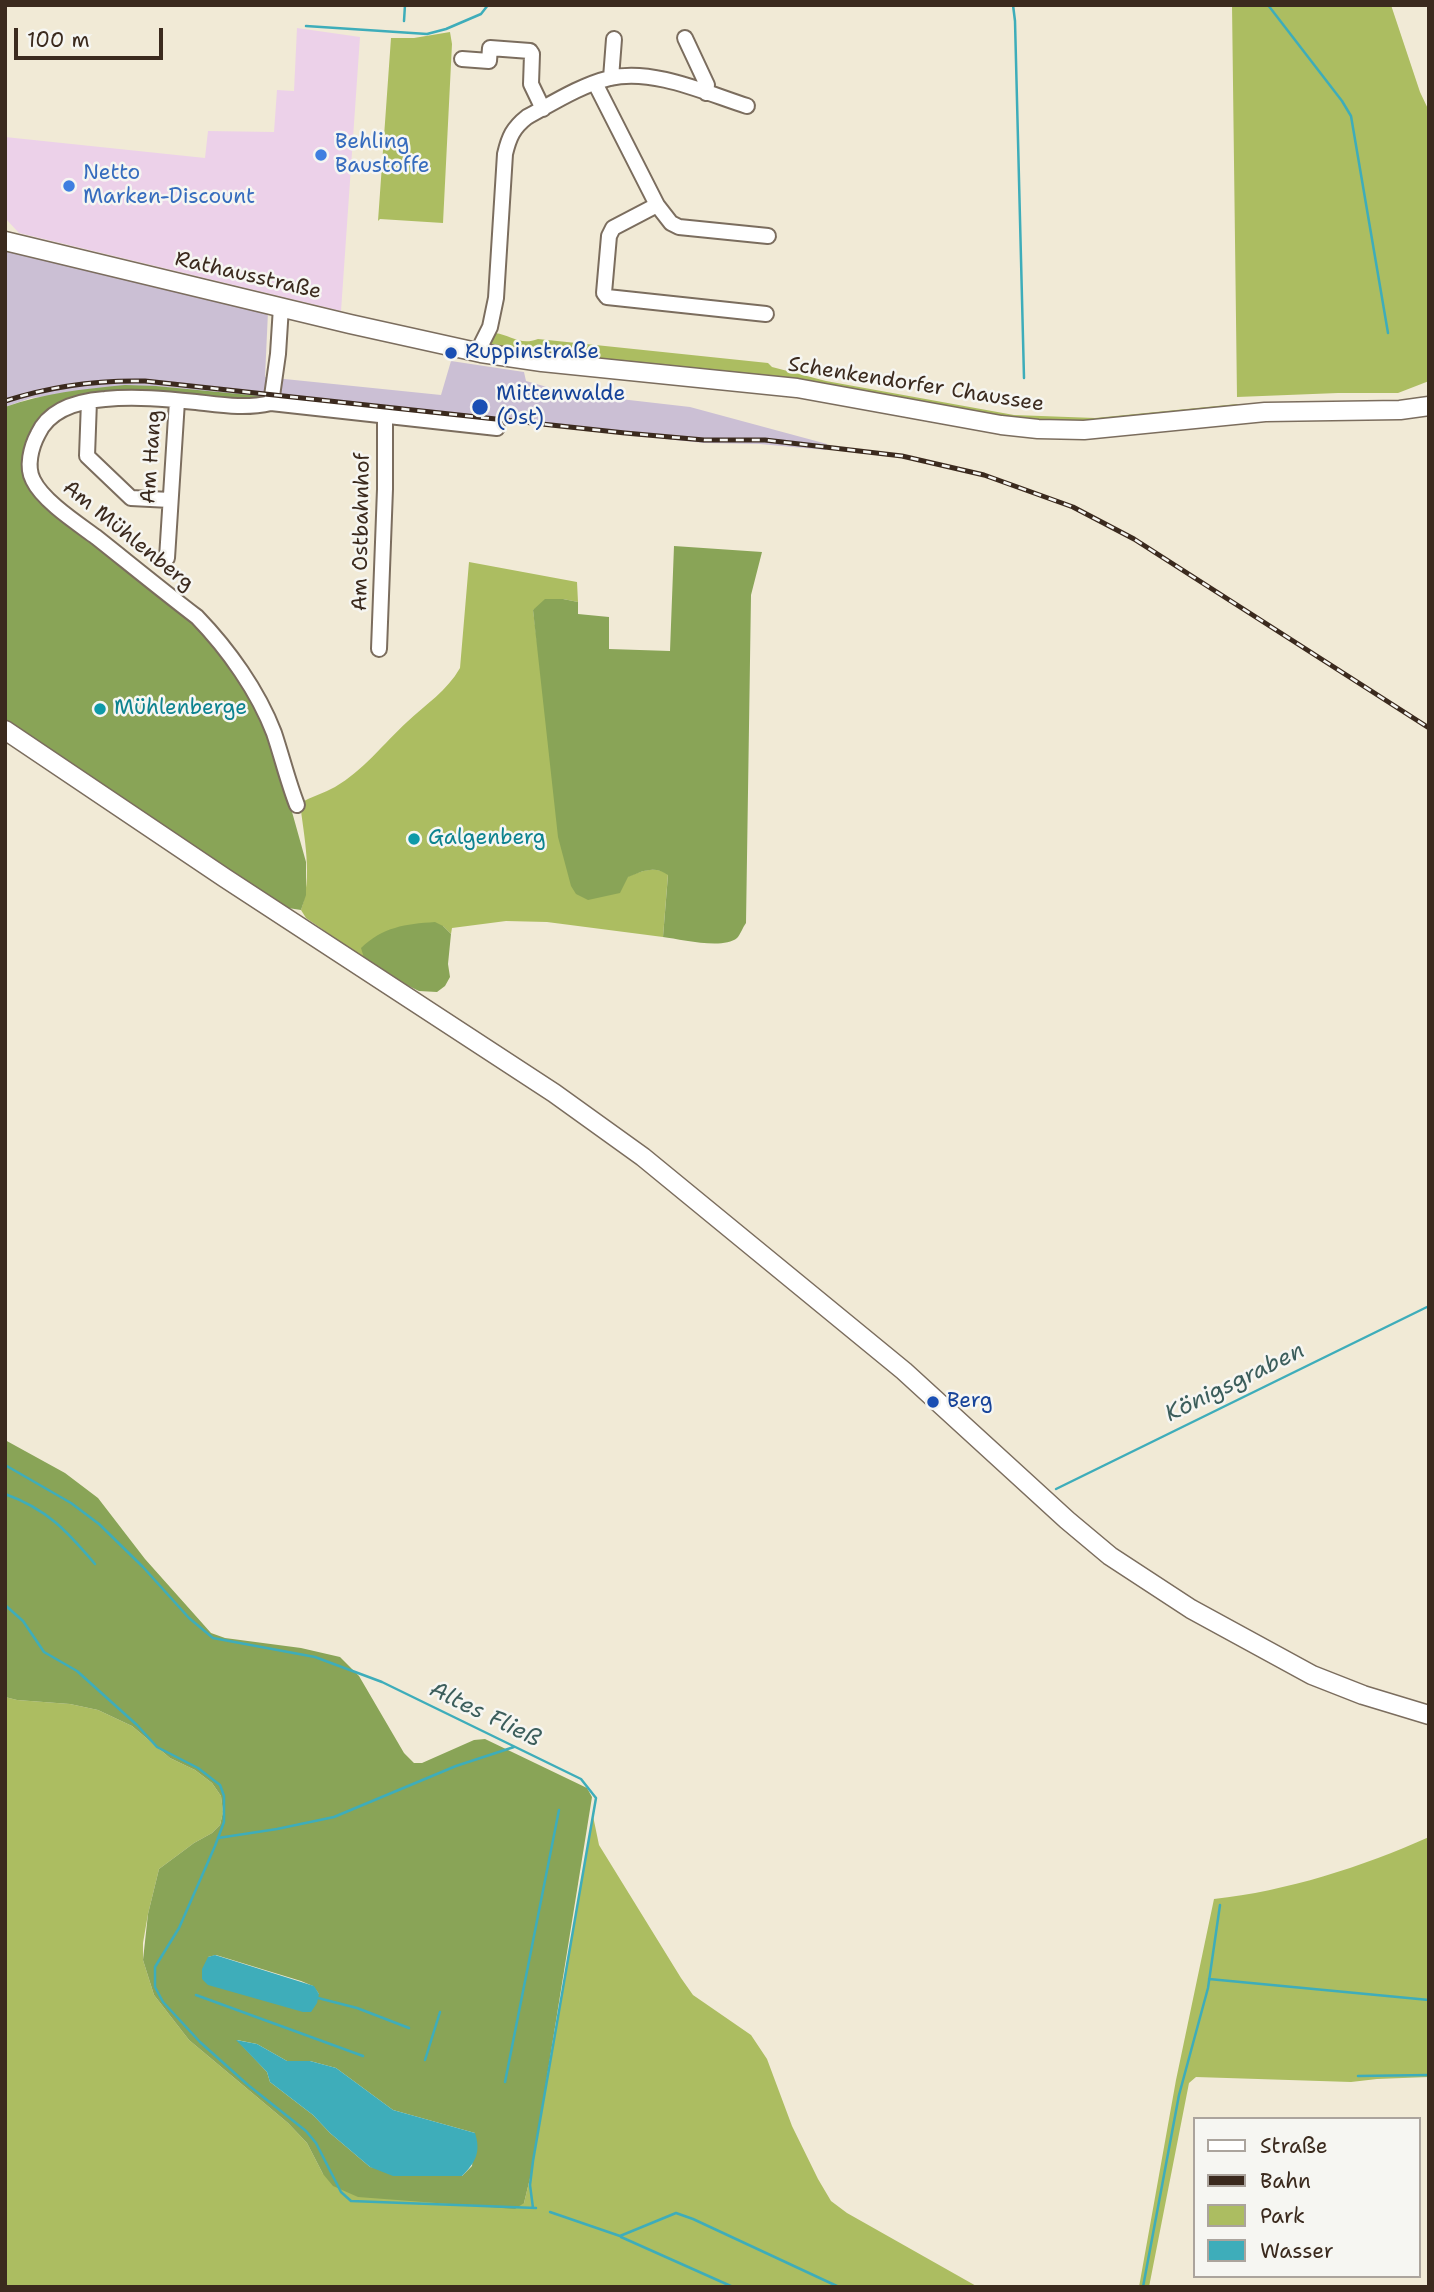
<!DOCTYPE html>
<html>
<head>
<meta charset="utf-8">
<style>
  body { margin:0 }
  #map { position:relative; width:1434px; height:2292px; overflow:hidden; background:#f1ead6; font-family:"Shantell Sans",sans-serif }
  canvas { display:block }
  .frame { position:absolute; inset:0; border:7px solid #3b2a1e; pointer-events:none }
  .legend { position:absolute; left:1193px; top:2117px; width:228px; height:161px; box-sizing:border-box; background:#f6f6f2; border:2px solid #aba49d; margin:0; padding:9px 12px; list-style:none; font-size:21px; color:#3b2a1e }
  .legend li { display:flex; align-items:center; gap:14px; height:35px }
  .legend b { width:35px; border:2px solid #aba49d }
  .scale { position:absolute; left:14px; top:28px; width:149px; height:32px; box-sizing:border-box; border:4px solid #3b2a1e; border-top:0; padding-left:9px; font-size:21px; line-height:24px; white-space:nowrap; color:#3b2a1e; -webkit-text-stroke:5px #f6f6f2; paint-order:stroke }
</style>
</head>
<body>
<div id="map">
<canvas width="1434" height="2292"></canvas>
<div class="frame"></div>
<ul class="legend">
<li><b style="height:9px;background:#fff"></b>Straße</li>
<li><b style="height:9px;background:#3b2a1e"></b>Bahn</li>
<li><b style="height:19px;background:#acbd61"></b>Park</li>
<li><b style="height:19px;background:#3eadba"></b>Wasser</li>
</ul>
<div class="scale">100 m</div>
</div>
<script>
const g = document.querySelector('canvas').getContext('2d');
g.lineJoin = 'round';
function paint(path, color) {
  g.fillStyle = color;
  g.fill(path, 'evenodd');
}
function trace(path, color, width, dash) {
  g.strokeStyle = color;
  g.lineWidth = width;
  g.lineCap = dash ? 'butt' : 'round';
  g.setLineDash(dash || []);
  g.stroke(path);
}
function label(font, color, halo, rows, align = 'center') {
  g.font = font + ' "Shantell Sans",sans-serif';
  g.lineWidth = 5;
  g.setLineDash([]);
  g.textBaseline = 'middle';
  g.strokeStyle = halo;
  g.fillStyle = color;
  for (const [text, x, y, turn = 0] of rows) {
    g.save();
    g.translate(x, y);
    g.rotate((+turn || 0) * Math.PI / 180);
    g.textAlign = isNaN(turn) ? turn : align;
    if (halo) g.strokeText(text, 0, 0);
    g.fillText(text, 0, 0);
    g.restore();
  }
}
paint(new Path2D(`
  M297,28L360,37L341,311L19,233L5,218V137L205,158L208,131L274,132L277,90L294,91Z`), '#ecd1e9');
paint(new Path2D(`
  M5,246L268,312L265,377L441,395L451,361L524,372L526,381L568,393L690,407L827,444L826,450L760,444L704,443L156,386L31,398L5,407Z`), '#cbbfd4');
paint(new Path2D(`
  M1232,5H1391L1420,92L1429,111V381L1398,393H1338L1237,397Z
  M450,32L452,44L443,223L380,219L378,221L391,38H414Z
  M495,333C511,335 520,346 538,339L768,363L772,367L826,381L1014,415L1095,418L1237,404L1242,408L1126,421L1038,423L494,348L490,342Z
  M469,562L577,582L578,602L563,599L533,610L541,672L627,877C641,871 655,866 668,874L663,937L547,922L506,921L452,928L451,934L443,926L364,958L306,918L301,910C313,877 304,837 300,803C311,797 324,793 335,787C363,771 384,743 407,722C426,704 447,691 460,668Z
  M5,1697L17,1700L70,1704L98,1710L132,1726L170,1758L195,1770L212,1783L221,1796L223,1812L220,1825L212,1833L194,1843L159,1869L148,1914L143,1943V1960L154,1995L189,2040L288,2123L307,2143L323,2174L524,2203L532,2170L593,1816L599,1845L681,1978L693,1995L751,2035L767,2059L792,2126L818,2179L831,2201L847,2213L978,2287H5Z
  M1429,1837V2077L1377,2079L1351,2082L1196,2077L1189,2083L1149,2287H1139L1176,2080L1214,1899C1287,1891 1362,1867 1429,1837Z`), '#acbd61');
paint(new Path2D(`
  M125,385L156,386L260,396L252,402L141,393L43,415C26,434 27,453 27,478L209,635L253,702L270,733L306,862V895L301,910L288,908L180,838L5,719V407C44,393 83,389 125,385Z
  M674,546L762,552L751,595L746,923C743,927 740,935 737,938C723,950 680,939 663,937L668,875C655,865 642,871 628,877L620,893L588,900L576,894L571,886L558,837L533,610L545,599H563L578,602V614L609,617V649L670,651Z
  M435,922L443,926L451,934L448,964L450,977L445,986L437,992L419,991L388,976L364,958L361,948C383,927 405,924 435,922Z
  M5,1440L65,1473L98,1498L145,1559L211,1633L225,1638L301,1648L340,1657L359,1676L404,1753L414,1763H422L474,1740L485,1739L587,1788L592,1797L532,2170L524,2203L515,2209L358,2197L333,2186L323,2174L307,2143L288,2123L189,2040L154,1995L143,1960L148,1914L159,1869L194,1843L212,1833L220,1825L223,1812L221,1796L212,1783L195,1770L170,1758L132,1726L98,1710L70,1704L17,1700L5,1697ZM216,1955L301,1981L313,1986L319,1994L208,1957ZM237,2040L257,2044L287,2061H310L336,2068L393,2110L475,2133L472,2166L462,2176L428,2175L370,2167L330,2133L313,2115L270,2082L267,2072Z`), '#89a457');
paint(new Path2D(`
  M215,1955L314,1986L319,1994L317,2003L311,2012H303L208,1985L202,1979V1969L208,1957Z
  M236,2040L257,2044L287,2061H310L336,2068L393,2110L475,2133C481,2152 476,2162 462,2176H393L370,2167L330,2133L313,2115L270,2082L267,2072Z`), '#3eadba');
trace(new Path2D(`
  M1013,5L1015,21L1024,378
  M1268,5L1342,101L1351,116L1388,333
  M404,21L405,5
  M306,26L427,34L446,29L481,14L488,5
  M5,1465L71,1503L99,1524L143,1567L189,1618L213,1638L315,1657L382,1682L581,1779L596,1798L533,2161L530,2185L533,2208
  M1056,1489L1429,1306
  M5,1494C47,1509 67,1531 95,1564
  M5,1605L23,1621L44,1652L77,1671L137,1725L157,1747L198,1768L220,1785L224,1796V1822L215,1846L179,1928L155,1967V1987L163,2002L200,2042L248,2085L306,2131L316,2143L341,2192L351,2201L536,2208
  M218,1838L277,1829L334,1817L456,1766L514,1747
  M1209,1979L1429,2000
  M196,1995L363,2056
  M318,1998L357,2008L409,2028
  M425,2060L440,2012
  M1358,2076L1429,2075
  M505,2082L559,1810
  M550,2212L620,2236L676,2213L693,2219L839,2287
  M621,2237L733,2287
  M1143,2287L1179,2095L1208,1988L1220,1905`), '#3eadba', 2.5);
const minor = new Path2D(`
  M685,38L707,85L706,93
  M462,59L489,61L490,48L530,51L532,54L531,84L543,109
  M611,78L614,39
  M595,83L657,205L671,223L679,227L768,236
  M657,205L613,228L609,236L604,293L607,297L766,314
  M481,353L482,343L490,327L496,298L505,154C509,137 513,128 527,117C553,103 581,85 610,78C653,68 706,93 747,106
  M89,401L87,456L131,498L170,500
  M271,403L278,354L281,307
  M167,558L177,401
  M379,649L385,489V416
  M297,805C288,782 282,757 274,733C258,691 228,649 197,617C163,591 130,564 96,537C77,523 43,501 33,480C26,467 31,447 38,434C50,408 79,401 105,399C135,396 166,399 196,402C222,405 245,409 271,403L497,428`);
const major = new Path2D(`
  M5,241L350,324L481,353L542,362L797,388L1001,425L1038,429L1084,430L1265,412L1400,410L1429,406
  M5,730L225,878L554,1093L643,1157L904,1371L1067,1520L1110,1556L1191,1609L1312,1675L1363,1695L1429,1715`);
trace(minor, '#7b6d5e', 18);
trace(major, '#7b6d5e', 21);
trace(minor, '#fff', 14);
trace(major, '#fff', 18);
const rail = new Path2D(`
  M5,401C51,386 97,380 145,381L625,433L704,440H765L902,456L984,475L1073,507L1134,539L1429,728`);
trace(rail, '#3b2a1e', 5);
trace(rail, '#f6f6f2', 2.5, [8]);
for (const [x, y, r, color] of [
  [321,155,7,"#3f7fe0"],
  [69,186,7,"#3f7fe0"],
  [451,353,7,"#1a4fb4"],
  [480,407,9,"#1a4fb4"],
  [100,709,7,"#0f9aa8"],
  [414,839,7,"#0f9aa8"],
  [933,1402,7,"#1a4fb4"]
]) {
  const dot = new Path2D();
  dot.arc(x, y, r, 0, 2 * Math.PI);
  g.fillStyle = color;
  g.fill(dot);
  trace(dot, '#f6f6f2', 2.5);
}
label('21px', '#366cbe', '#f6f6f2', [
  ["Behling",335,143],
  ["Baustoffe",335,167],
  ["Netto",83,174],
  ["Marken-Discount",83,198]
], 'left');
label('21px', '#3b2a1e', '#f6f6f2', [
  ["Rathausstraße",248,276,13],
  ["Schenkendorfer Chaussee",916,385,9],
  ["Am Hang",152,457,-86],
  ["Am Ostbahnhof",362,532,-89],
  ["Am Mühlenberg",128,536,39]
]);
label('21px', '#164399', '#f6f6f2', [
  ["Ruppinstraße",465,353],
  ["Mittenwalde",496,395],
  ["(Ost)",496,419],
  ["Berg",947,1402]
], 'left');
label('21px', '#0d838f', '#f6f6f2', [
  ["Mühlenberge",114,709],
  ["Galgenberg",428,839]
], 'left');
label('italic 23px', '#3c5e5c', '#f6f6f2', [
  ["Königsgraben",1235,1383,-26],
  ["Altes Fließ",485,1715,26]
]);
</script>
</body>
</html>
